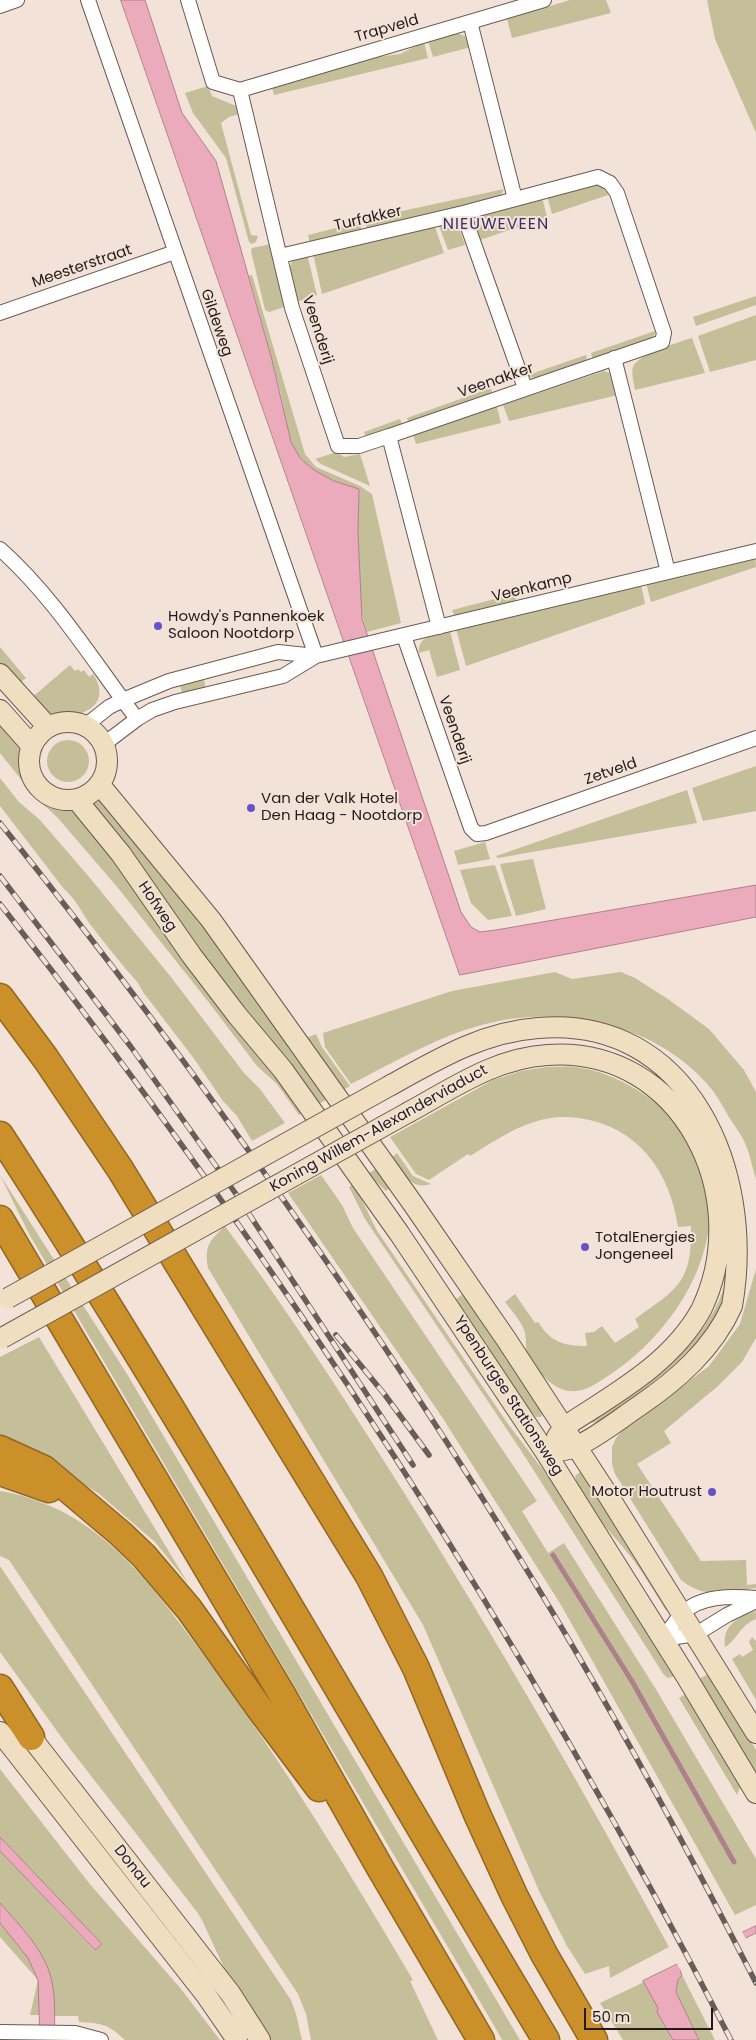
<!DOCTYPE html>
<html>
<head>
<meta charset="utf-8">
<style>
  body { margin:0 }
  #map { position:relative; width:756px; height:2040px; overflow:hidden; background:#f3e2d8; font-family:Poppins,sans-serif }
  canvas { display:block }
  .scale { position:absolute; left:584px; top:2008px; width:129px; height:22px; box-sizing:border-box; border:2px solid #221c19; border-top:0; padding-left:6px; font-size:15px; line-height:18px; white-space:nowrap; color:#221c19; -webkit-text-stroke:4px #f3e2d8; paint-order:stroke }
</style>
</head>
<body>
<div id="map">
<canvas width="756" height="2040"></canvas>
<div class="scale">50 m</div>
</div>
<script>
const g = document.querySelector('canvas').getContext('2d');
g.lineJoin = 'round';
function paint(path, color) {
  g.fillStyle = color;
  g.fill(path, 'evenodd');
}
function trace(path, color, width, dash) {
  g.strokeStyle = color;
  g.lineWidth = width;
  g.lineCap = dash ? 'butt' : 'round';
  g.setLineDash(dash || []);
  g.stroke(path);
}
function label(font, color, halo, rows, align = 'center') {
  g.font = font + ' Poppins,sans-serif';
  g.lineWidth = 4;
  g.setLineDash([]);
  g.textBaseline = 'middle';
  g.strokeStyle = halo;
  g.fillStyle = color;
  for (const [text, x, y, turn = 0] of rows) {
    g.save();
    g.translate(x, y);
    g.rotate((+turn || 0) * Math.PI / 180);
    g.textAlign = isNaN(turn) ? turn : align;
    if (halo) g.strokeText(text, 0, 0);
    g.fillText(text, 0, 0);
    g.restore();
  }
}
paint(new Path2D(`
  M570,0H606L611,13L512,38L507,19Z
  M707,0H756V133L715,39Z
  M456,33L465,36L471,47L433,57L428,41Z
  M424,42L428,58L274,95L272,87L369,58L400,54Z
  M208,86L212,96L236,106L240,114L229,117L221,123L251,235L258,236L256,242L251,244L249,242L226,158L193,113L185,93Z
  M592,185C601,185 604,188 608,195L552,214L547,196Z
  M504,189L501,195L492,201L367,230L365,219Z
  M542,197L547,217L480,240C479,234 475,227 478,221C482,208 529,200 542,197Z
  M451,221L459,228L465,245L448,250L438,223Z
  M360,222L362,231L310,244L308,235Z
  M434,224L444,253L322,294L313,253Z
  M271,244L287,306L269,312L265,310L251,251L252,248Z
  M307,254L317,295L296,302L290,267L292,261Z
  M252,275L305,454L316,467L360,486L372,494L401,623L367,632C353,594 358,530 359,489C337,483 314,475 299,456C286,440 286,415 281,395C271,355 260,316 249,276Z
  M756,296V305L696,326L693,317Z
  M756,315V360L710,372L698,336Z
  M655,331V334L649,342L593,361L591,353Z
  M692,338L705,373L635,390C634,383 631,373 633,367C638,354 679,342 692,338Z
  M586,355L588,363L539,379L530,377L528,375Z
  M604,371L612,374L618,395L509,421L503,405Z
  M491,388L493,396L409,424L407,418Z
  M497,407L501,423L416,444L413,434Z
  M400,419L403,426L367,439L364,432Z
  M337,452L344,457L360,454L370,486L321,464L315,459Z
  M755,556L756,567L651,602L646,583Z
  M641,584L645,604L466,666L456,629Z
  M514,594L517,603L455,616L452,610Z
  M450,631L460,670L437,677L429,650L419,653C417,635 437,634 450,631Z
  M0,647L26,678L18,685L0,665Z
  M70,665L75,671L78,669L81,672L84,670L89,677L93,674C115,707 76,722 49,713C42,710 36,704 30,699Z
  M203,676L206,688L183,695L179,683Z
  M3,723L21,745L23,772L31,788L36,795L48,803L77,812L303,1113L299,1115L277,1084L257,1066L210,1004L118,888L57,817L35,797L0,753V726Z
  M47 761a21 21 0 1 1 42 0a21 21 0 1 1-42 0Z
  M756,766V811L703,821L692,788Z
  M0,778L19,802L40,820L90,878L171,977L244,1073L260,1089L285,1123L252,1141L237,1116L223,1101L195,1060L143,992L138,983C121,964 105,943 89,923C81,911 75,898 64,889L0,806Z
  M687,790L697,823L498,858L496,856Z
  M99,798L137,835L329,1098L317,1105L257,1030L89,805Z
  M485,842L490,859L458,865L454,851Z
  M533,859L546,909L516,916L500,864Z
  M495,865L512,916L488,920L471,903L460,870Z
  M555,972L572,979L621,972L635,978L668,999L709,1029L744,1070L756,1092V1179C752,1167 750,1154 745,1143C741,1134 734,1125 729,1117C724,1109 719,1099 713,1091C660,1024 562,1003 482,1025C436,1037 393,1063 351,1084L325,1047L323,1033L452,991Z
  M316,1034L322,1047L350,1086L343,1090L306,1038Z
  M547,1067C556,1067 565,1066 574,1067C612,1070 668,1102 685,1137C689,1145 692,1154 696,1162C700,1172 709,1185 710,1197C715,1266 669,1334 614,1372C597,1383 580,1398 559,1388C548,1383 530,1364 527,1352C525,1345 527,1337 524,1330C520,1320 511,1310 505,1302L515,1294L535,1323L538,1322C551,1342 563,1346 587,1346L585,1333L594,1332L602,1326L615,1343L639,1327L635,1319C678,1288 692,1283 691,1226L678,1227C670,1171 637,1126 579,1118C564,1116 548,1117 534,1122C511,1129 490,1144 470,1156L468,1154L429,1180L416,1174L390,1137L493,1080L521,1071Z
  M397,1153L413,1176L431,1184C410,1191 402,1171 392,1157Z
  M378,1167L392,1187L386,1191L368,1174Z
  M0,1175L127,1374L520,2040H502L496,2029L29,1234Z
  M321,1175L342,1205L353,1228L537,1501L522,1511L548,1553L564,1543L657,1691L756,1859V1905L735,1915L561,1605L442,1417L288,1193Z
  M354,1184L376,1229L508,1424L566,1500L676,1676L668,1678L664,1675L520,1449L365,1219L349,1187Z
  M225,1226C289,1312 346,1401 403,1491C497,1640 585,1793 669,1947L610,1978L609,1966L585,1974L567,1946L540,1893L423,1625L208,1268C204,1246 210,1240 225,1226Z
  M756,1269V1338L742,1362L718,1386L664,1431L671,1443L637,1464L701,1561L746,1560L747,1585L756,1584V1588C727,1592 706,1600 681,1580L615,1474L612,1464V1447L616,1438L625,1427L651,1410L709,1366L740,1324Z
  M729,1272C726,1329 671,1369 630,1400C620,1408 604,1422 591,1423L599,1415C644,1386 689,1357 715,1309C721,1297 725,1285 729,1272Z
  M464,1293L544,1411L541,1417H536L527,1407L455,1300Z
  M39,1337L188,1583L155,1542L98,1493L48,1462L0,1441V1357Z
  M580,1472H582L669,1612L665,1609C655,1593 645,1576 634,1561C616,1536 582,1507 575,1476Z
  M0,1491C32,1496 67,1511 93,1531C140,1566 171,1612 206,1658C282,1761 348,1870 413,1980L410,1981L438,2040H311L306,2014L298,1994L9,1560L0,1556Z
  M0,1566L291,2000L296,2014L302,2040H266L232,1985L202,1920L197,1912L67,1745L0,1652Z
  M756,1611V1619C740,1625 738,1639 725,1647C722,1625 738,1617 756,1611Z
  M752,1637L756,1641V1700L732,1659L740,1654L742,1657L753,1650L749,1642Z
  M710,1673L756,1750V1777L699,1679Z
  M687,1693L741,1784L737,1795L679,1698Z
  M0,1769L89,1883L181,1989L220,2040H125C108,2024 101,2023 79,2022L78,2016H54C53,2004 54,1992 51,1980C44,1950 20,1926 0,1903V1851L94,1950L102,1944L0,1837Z
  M0,1923C14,1940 32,1957 38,1979C41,1990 39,2004 40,2015H30L38,1980L0,1937Z
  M682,1975L715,2040H699L676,1992L678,1980Z
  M643,1981L658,2008L657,2012L673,2040H623L600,2003L642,1983Z`), '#c4bf98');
const water = new Path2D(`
  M121,0H145L182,113L216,161L272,360L291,442L300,458L314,470L334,481L359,489L358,532L362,619L461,912L471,927L480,932L496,930L756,885V917L460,975Z
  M0,1837L102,1944L95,1950L0,1851Z
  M0,1903C20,1926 46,1951 52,1982C56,2001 54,2021 55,2040H40L38,1980L28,1958L0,1923Z
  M756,1926V1933L680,1970L682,1975L678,1980L676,1992L699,2040H673L657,2012L658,2008L643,1981Z`);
paint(water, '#ebabbc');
trace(water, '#af808b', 1);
paint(new Path2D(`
  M741,1930L746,1939L681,1971L676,1962Z`), '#f3e2d8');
trace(new Path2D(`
  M553,1555L633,1683L734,1862`), '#af808b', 5);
const street = new Path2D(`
  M88,0L316,656
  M188,0L213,82L240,90L292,308L338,446H359L389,436L439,627
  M0,6L17,0
  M470,22L515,199
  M240,90L544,0
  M463,213L525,388
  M280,256L463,213L598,177L610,183L617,193L664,333L662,342L389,436
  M0,313L175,252
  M614,358L668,572
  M0,549C55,598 93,661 137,719
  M404,636L471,828L477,834L486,833L756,738
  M85,726L109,707L123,700L169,681L278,652L316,656
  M104,744L137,719L152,710L175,702L283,676L316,656L756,551
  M663,1639C669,1631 675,1621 682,1614C700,1595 732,1596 756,1598
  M663,1639L696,1634L727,1615L756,1601
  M0,2032L75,2033L101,2040`);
const secondary = new Path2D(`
  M0,674L48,727
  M0,710L32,746
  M29 761a39 39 0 1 1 78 0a39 39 0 1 1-78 0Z
  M100,785L211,920L413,1204L506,1339L606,1492L756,1733
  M77,800L121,854L192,956L237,1015L283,1070L399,1233L546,1453L686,1676L756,1793
  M391,1085C438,1059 483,1032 538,1028C688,1015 756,1170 732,1306C713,1349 677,1380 639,1406C621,1418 596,1438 577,1446C568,1451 556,1451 546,1453
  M409,1112C453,1088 496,1058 547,1055C682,1045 756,1197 701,1310C671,1364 614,1394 564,1427L557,1437
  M23,1727L205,1961L230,1993L260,2040
  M0,1732L206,1995L237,2040`);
const highway = new Path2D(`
  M0,997L46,1059L120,1169L369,1576L416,1668L477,1814L514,1895L544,1954L594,2040
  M0,1135C192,1431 365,1738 546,2040
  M0,1219L283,1696L379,1866L481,2040
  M0,1449L44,1469L121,1534L144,1556L189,1609L260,1709L319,1788
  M0,1472L49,1489
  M0,1688L31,1737`);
trace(street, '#6a5b53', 16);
trace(secondary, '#6a5b53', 22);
trace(highway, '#906723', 29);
trace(street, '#fff', 14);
trace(secondary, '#efdebf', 20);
trace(highway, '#cb9029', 26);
const rail = new Path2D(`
  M0,823C193,1064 373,1317 533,1580C613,1711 686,1846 756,1983
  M0,876L131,1047L236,1194L413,1465
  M0,904C279,1258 525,1639 731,2040
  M336,1335L385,1395L429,1455`);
trace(rail, '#685e59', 5.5);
trace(rail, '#f3e2d8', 4, [11]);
const secondaryBridge = new Path2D(`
  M8,1298L391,1085
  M2,1338L409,1112`);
trace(secondaryBridge, '#6a5b53', 22, []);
trace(secondaryBridge, '#efdebf', 20);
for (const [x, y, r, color] of [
  [158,626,5,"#6751cb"],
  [251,808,5,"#6751cb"],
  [585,1247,5,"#6751cb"],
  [712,1492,5,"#6751cb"]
]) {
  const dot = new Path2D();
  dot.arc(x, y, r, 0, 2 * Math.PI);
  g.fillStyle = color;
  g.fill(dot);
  trace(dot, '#f3e2d8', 2);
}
label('15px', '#221c19', '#f3e2d8', [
  ["Trapveld",387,29,-16],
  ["Turfakker",368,219,-13],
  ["Meesterstraat",82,267,-19],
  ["Gildeweg",216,323,71],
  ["Veenderij",317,330,72],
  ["Veenakker",496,381,-19],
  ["Veenkamp",532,588,-14],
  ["Veenderij",454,730,71],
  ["Zetveld",611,772,-19],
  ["Hofweg",157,907,56],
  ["Koning Willem-Alexanderviaduct",379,1129,-29],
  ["Ypenburgse Stationsweg",508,1396,57],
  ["Donau",132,1867,52]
]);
label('15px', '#221c19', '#f3e2d8', [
  ["Howdy's Pannenkoek",168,617],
  ["Saloon Nootdorp",168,634],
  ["Van der Valk Hotel",261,799],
  ["Den Haag - Nootdorp",261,816],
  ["TotalEnergies",595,1238],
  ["Jongeneel",595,1255],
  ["Motor Houtrust",702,1492,"right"]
], 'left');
g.letterSpacing = '1px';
label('16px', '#38306b', '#f3e2d8', [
  ["NIEUWEVEEN",496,225]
]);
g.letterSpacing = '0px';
</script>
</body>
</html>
